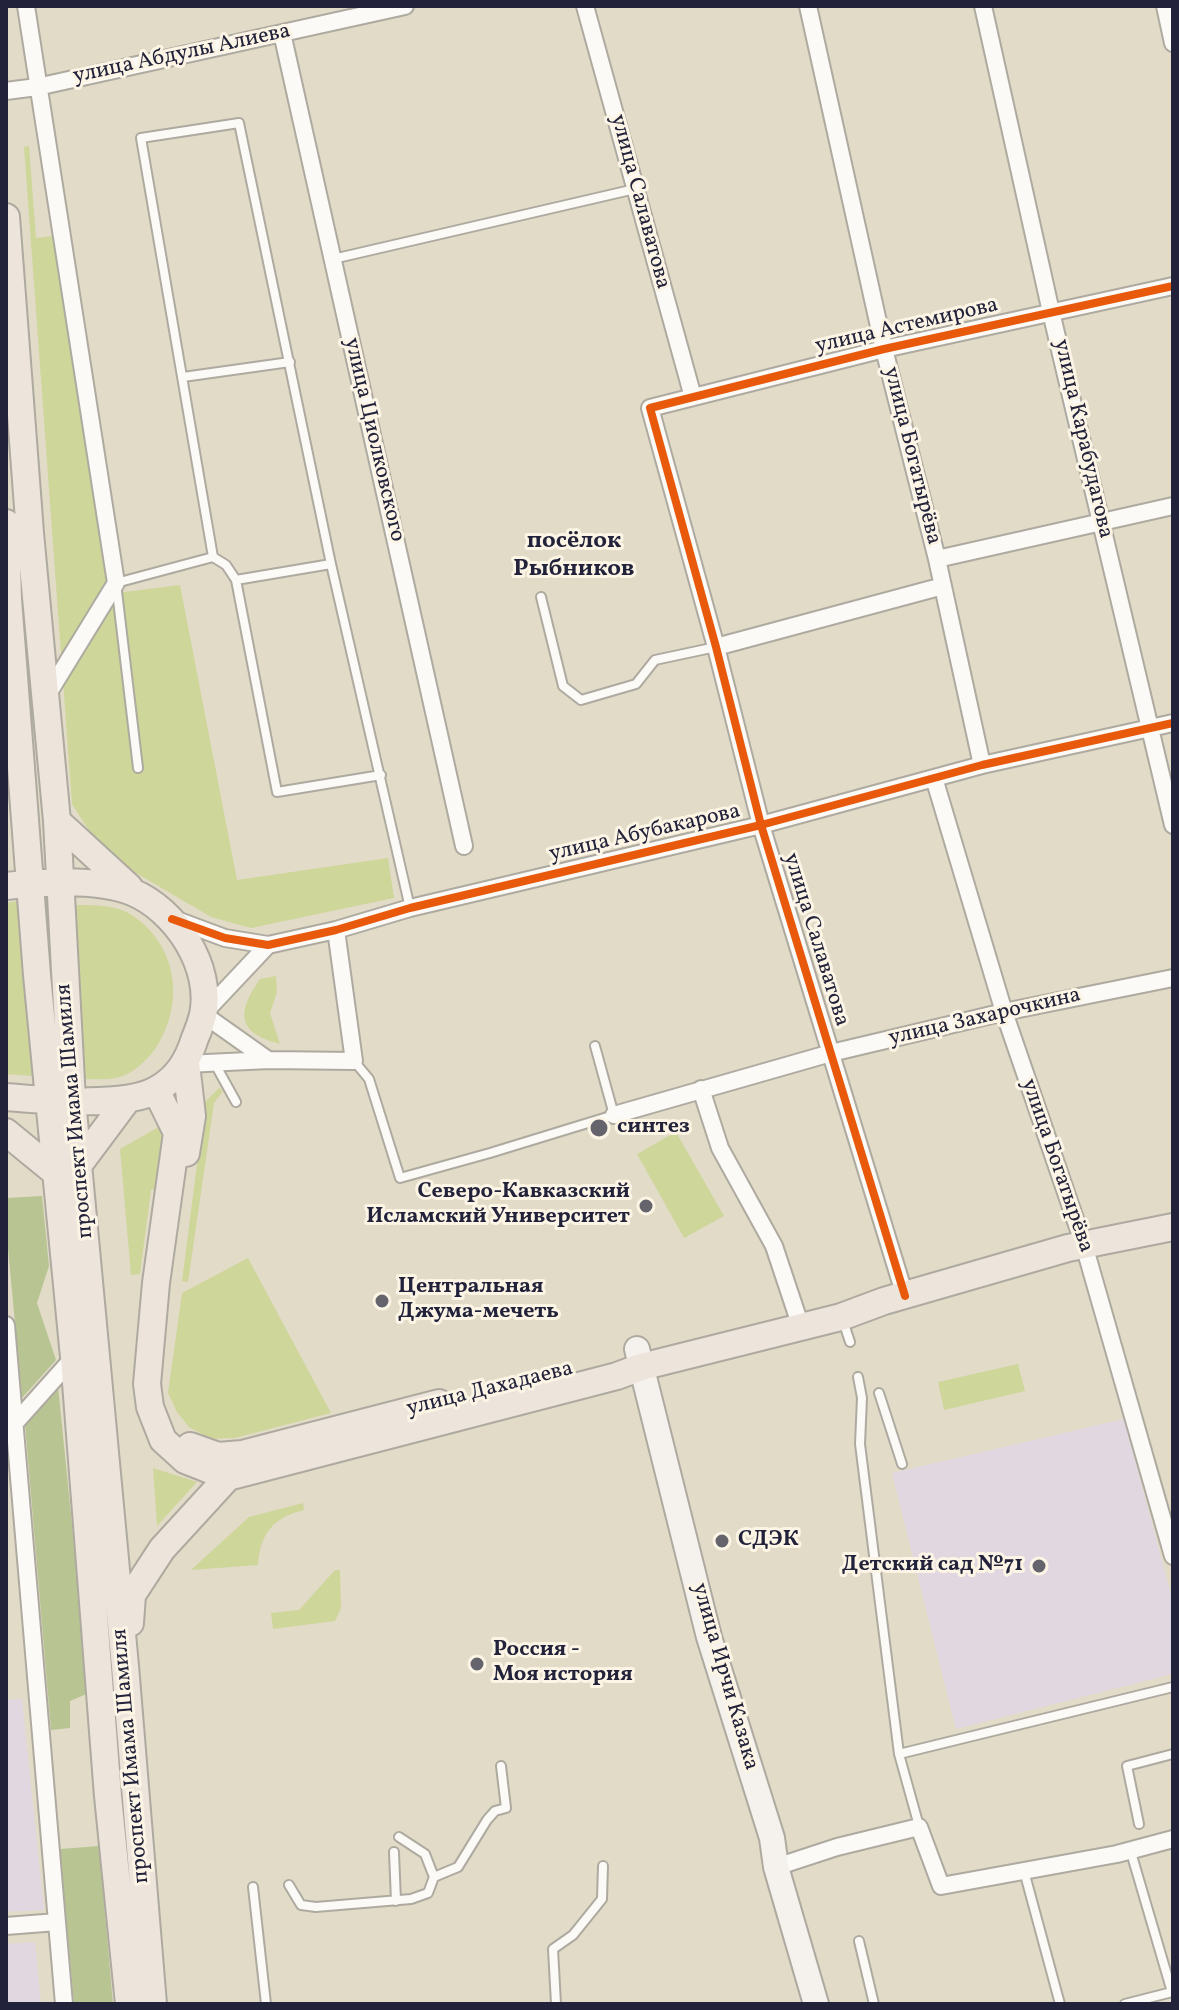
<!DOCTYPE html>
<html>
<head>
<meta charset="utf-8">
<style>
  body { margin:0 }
  #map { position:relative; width:1179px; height:2010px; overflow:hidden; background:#e2dbc8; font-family:Vollkorn,serif }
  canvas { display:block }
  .frame { position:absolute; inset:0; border:8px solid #22223b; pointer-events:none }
</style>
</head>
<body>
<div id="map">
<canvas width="1179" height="2010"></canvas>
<div class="frame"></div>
</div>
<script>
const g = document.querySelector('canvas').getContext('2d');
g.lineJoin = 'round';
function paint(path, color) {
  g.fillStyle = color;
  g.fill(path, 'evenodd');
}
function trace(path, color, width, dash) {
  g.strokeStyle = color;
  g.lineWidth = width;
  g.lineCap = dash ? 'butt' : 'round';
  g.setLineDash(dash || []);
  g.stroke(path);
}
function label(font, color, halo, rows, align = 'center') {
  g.font = font + ' Vollkorn,serif';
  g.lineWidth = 6;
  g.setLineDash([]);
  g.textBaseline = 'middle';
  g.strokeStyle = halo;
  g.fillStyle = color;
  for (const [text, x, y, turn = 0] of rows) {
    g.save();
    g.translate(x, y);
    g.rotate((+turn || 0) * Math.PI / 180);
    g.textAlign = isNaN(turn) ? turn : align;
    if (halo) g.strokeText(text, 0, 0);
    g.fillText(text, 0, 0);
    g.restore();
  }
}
paint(new Path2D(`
  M1124,1419L1173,1602V1674L956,1729L892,1473Z
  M22,1699L44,1910L6,1912V1700Z
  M35,1942L41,2004H6V1944Z`), '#e1d7e0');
paint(new Path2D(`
  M29,146L36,238L53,236L108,594L180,585L237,880L388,858L394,898L251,928L211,917L119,863L93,837L72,804L24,147Z
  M19,901L32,1076L6,1074V903Z
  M71,905C90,905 115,904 132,915C177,945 185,1002 157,1046C150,1057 137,1070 125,1075C112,1081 96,1079 82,1079Z
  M276,976L277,992L270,1013L280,1044C237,1033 236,1013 260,979Z
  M219,1088L223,1091L214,1103L188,1282L182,1281L205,1102Z
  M164,1124L163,1186L151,1190L140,1274L131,1275L120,1149Z
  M676,1132L724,1216L684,1238L637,1154Z
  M248,1258L331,1413L235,1438L211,1439L189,1427L177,1412L168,1393L182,1293Z
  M1018,1364L1025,1391L944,1410L938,1382Z
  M153,1468L197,1482L157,1526Z
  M303,1503L304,1510C274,1517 260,1533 258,1565L191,1570L249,1517Z
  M335,1570H340L341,1608L335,1621L273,1629L271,1613L299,1610Z`), '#ced69a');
paint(new Path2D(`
  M42,1196L49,1266L37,1303L56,1360L22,1398L6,1227V1198Z
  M58,1386L89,1693L70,1701V1728L51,1730L25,1424Z
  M99,1846L113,2004H74L60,1849Z`), '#b8c592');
const service = new Path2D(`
  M333,259L635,189
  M183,377L290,362
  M213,557L141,138L239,123L331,564L410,908
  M236,580L277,792L381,775
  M541,597L563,686L581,700L636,684L655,660L716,647
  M138,768L116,583L213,557L226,565L236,580L331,564
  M354,1061L369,1079L400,1178L490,1153L614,1115L595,1046
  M215,1064L236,1102
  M843,1321L850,1342
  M858,1377L862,1398L860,1444L899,1754L919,1826
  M879,1393L902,1464
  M899,1754L1173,1687
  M1139,1824L1127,1766L1173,1754
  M399,1837L425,1854L434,1877
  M394,1852L396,1901
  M1024,1871L1060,2004
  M289,1885L301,1905L316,1907L411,1899L428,1893L434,1877L458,1867L487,1820L495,1811L506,1808L501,1766
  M253,1887L266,2004
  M859,1941L874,2004
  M556,2004L553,1949L573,1935L602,1899L603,1866
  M1125,2004L1172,1992L1130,1849`);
const minor = new Path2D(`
  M26,6L116,583L46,697
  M585,6L693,397
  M808,6L884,349L937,559L982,765
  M983,6L1051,312L1173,825
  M1165,6L1173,43
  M282,33L464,846
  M6,91L37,87L405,6
  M937,559L1173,506
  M716,647L943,586
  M934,778L1004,1012L1084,1245L1173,1556
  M174,919L225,938L268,945L336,930L410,908L761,825L982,765L1173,723
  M268,945L203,1014L268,1060
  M186,1064L269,1060L354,1061L336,930
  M701,1089L720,1148L774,1246L801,1327
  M614,1115L831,1053L1004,1012L1173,978
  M905,1296L761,825L716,647L650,408L884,349L1173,286
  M6,1325L64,2004
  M15,1423L74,1357
  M776,1867L837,1847L919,1827L941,1886L1117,1854L1173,1839
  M6,1926L57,1922`);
const secondary = new Path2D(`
  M637,1349L709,1637L772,1838L776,1867L816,2004`);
const primary = new Path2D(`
  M6,217L30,533L57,821L72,1100L125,1666L153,2004
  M6,523L8,599L37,975L74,1357L108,1796L129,2004
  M57,821L129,887
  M6,886C42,882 98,878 132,892C176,910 213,967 203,1015C201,1023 198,1031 195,1038C188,1060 178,1078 156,1090C124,1108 43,1100 6,1097
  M186,1064L192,1116L186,1153
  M156,1090L177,1133L156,1283L147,1384L150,1407L163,1440L185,1460L228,1477L617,1376L641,1367L841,1317L884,1301L1068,1248L1173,1227
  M6,1132L56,1173
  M80,1163L127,1100
  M190,1446L218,1456L242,1454L439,1403
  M130,1623L132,1595L162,1549L228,1477`);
trace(service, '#aeaaa0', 12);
trace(minor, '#aeaaa0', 20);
trace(secondary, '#aeaaa0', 28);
trace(primary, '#aeaaa0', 30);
trace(service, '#fbfaf7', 8);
trace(minor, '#fbfaf7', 16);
trace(secondary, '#f5f1ed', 24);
trace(primary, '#ede4dc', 26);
trace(new Path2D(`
  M172,919L225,938L268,945L336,930L410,908L761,825L982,765L1173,723
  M905,1296L761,825L716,647L650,408L884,349L1173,286`), '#e8590c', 8);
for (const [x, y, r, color] of [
  [599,1128,10,"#65636c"],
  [646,1206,8,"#65636c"],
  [382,1301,8,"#65636c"],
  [722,1541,8,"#65636c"],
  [1039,1566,8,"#65636c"],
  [477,1664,8,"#65636c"]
]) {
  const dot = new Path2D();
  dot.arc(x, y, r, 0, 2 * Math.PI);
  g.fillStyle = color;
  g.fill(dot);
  trace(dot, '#fcf5e5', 3);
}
label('22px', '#22223b', '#fcf5e5', [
  ["улица Абдулы Алиева",182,55,-12],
  ["улица Салаватова",639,202,75],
  ["улица Астемирова",907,327,-13],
  ["улица Карабудагова",1082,439,77],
  ["улица Циолковского",373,440,77],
  ["улица Богатырёва",911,456,76],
  ["улица Абубакарова",645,834,-13],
  ["улица Салаватова",815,940,73],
  ["улица Захарочкина",985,1018,-13],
  ["проспект Имама Шамиля",76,1111,-95],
  ["улица Богатырёва",1056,1166,71],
  ["улица Дахадаева",490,1390,-14],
  ["улица Ирчи Казака",724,1677,74],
  ["проспект Имама Шамиля",132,1756,-95]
]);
label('bold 22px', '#22223b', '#fcf5e5', [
  ["синтез",617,1128],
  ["Северо-Кавказский",630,1193,"right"],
  ["Исламский Университет",630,1218,"right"],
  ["Центральная",398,1288],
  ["Джума-мечеть",398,1313],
  ["СДЭК",738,1541],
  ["Детский сад №71",1023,1566,"right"],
  ["Россия -",493,1651],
  ["Моя история",493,1676]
], 'left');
label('bold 24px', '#22223b', '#fcf5e5', [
  ["посёлок",574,543],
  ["Рыбников",574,571]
]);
</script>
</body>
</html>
